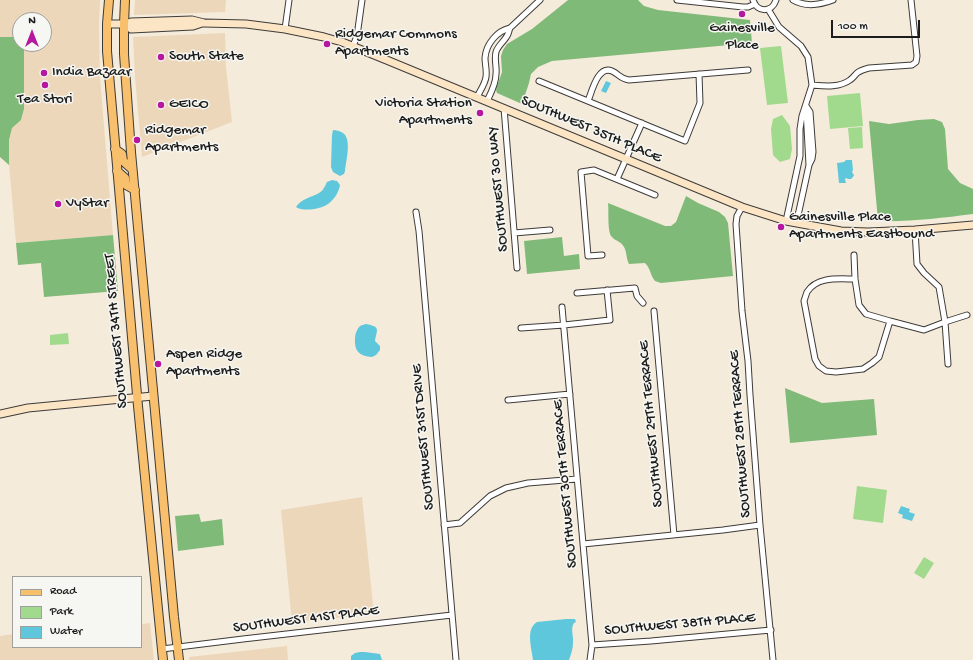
<!DOCTYPE html>
<html>
<head>
<meta charset="utf-8">
<style>
  body { margin:0 }
  #map { position:relative; width:973px; height:660px; overflow:hidden; background:#f5ebdb; font-family:"Gochi Hand",sans-serif }
  canvas { display:block }
  .legend { position:absolute; left:12px; top:576px; width:130px; height:72px; box-sizing:border-box; background:#f6f6f2; border:1px solid #9f9f9c; margin:0; padding:5px 7px; list-style:none; font-size:12px; color:#1c1c1c }
  .legend li { display:flex; align-items:center; gap:8px; height:20px }
  .legend b { width:20px; border:1px solid #9f9f9c }
  .north { position:absolute; left:12px; top:12px; width:40px; height:40px; box-sizing:border-box; background:#f6f6f2; border:1px solid #9f9f9c; border-radius:50%; rotate:0deg; font-size:11px; font-weight:700; line-height:16px; text-align:center; color:#1c1c1c }
  .north::after { content:''; display:block; margin:auto; width:14px; height:18px; background:#b5179e; clip-path:polygon(50% 0,100% 100%,50% 72%,0 100%) }
  .scale { position:absolute; left:831px; top:20px; width:89px; height:18px; box-sizing:border-box; border:2px solid #1c1c1c; border-top:0; padding-left:5px; font-size:12px; line-height:14px; white-space:nowrap; color:#1c1c1c; -webkit-text-stroke:3px #f6f6f2; paint-order:stroke }
</style>
</head>
<body>
<div id="map">
<canvas width="973" height="660"></canvas>
<ul class="legend">
<li><b style="height:5px;background:#f8bf6c"></b>Road</li>
<li><b style="height:11px;background:#a1da8c"></b>Park</li>
<li><b style="height:11px;background:#5fc7db"></b>Water</li>
</ul>
<div class="north">N</div>
<div class="scale">100 m</div>
</div>
<script>
const g = document.querySelector('canvas').getContext('2d');
g.lineJoin = 'round';
function paint(path, color) {
  g.fillStyle = color;
  g.fill(path, 'evenodd');
}
function trace(path, color, width, dash) {
  g.strokeStyle = color;
  g.lineWidth = width;
  g.lineCap = dash ? 'butt' : 'round';
  g.setLineDash(dash || []);
  g.stroke(path);
}
function label(font, color, halo, rows, align = 'center') {
  g.font = font + ' "Gochi Hand",sans-serif';
  g.lineWidth = 3;
  g.setLineDash([]);
  g.textBaseline = 'middle';
  g.strokeStyle = halo;
  g.fillStyle = color;
  for (const [text, x, y, turn = 0] of rows) {
    g.save();
    g.translate(x, y);
    g.rotate((+turn || 0) * Math.PI / 180);
    g.textAlign = isNaN(turn) ? turn : align;
    if (halo) g.strokeText(text, 0, 0);
    g.fillText(text, 0, 0);
    g.restore();
  }
}
paint(new Path2D(`
  M0,0H100L99,26L100,77L113,235L16,243L9,165V140L12,128L21,120L24,109V44H44V20H20V37H0Z
  M135,0H226L225,12L134,15Z
  M225,33L226,67L232,122L142,157L135,77L133,37Z
  M362,497L374,614L292,623L281,510Z
  M150,623L154,660H0V636L13,634V647H141V624Z
  M287,646L288,660H189V657Z`), '#edd7bb');
paint(new Path2D(`
  M781,46L788,103L767,105L760,48Z
  M860,93L863,126L830,129L827,96Z
  M782,115L790,126L792,149L790,159L780,162L773,155L771,129L773,119Z
  M862,127L863,148L850,149L848,128Z
  M68,333L69,344L50,345V335Z
  M857,486L887,490L883,523L853,519Z
  M924,557L934,563L924,579L914,573Z`), '#a1da8c');
paint(new Path2D(`
  M568,0H638L644,6L658,10L750,20L752,43L552,61L538,67L531,74L529,83L522,104L497,93L496,90L497,86L502,72L501,56L503,50L507,44L532,29Z
  M0,37H20V44H24V109L21,120L12,128L9,140V165L0,157Z
  M934,119L942,122L945,129L948,169L960,183L973,189V214C941,218 910,222 878,221L869,121L889,124L918,120Z
  M686,196L698,203L719,212L725,217L728,223L733,276L661,283L655,281C650,275 651,269 645,263L629,264C626,259 627,252 624,247C621,241 615,241 612,237C607,233 609,210 608,203L665,226H671L676,222Z
  M113,235L118,291L44,297L41,263L18,265L16,243Z
  M562,237L564,256L579,254L580,269L527,274L524,241Z
  M785,388L822,403L874,399L877,435L790,443Z
  M199,514L201,522L222,519L224,545L178,551L175,516Z`), '#80ba78');
paint(new Path2D(`
  M606,81L611,83L606,93L601,91Z
  M333,130C336,130 340,131 343,133C352,139 346,161 345,171L344,174L340,176L333,172L331,167L332,135Z
  M846,160H852L853,170L852,172L854,175L853,177L851,179H848L846,178L845,179L846,183H839L837,163L844,162Z
  M332,180L337,181L340,185C339,192 334,200 328,204C321,209 303,212 296,207C301,199 312,197 319,193C323,191 325,186 327,182Z
  M366,324C381,327 377,329 375,341L380,346V350L376,355L372,357C359,356 354,351 355,338C355,334 357,329 360,326C360,326 365,324 366,324Z
  M901,506L910,509L909,512L915,514L912,521L902,518L903,515L898,513Z
  M566,619H575L576,622L574,623C570,629 574,636 573,643C573,649 571,654 569,660H533C532,649 525,629 537,622Z
  M360,652H365L380,654L382,660H351V656L355,653Z`), '#5fc7db');
const street = new Path2D(`
  M677,0L743,7H748L755,4
  M753,0C757,13 772,13 776,0
  M793,0C805,7 820,5 833,0
  M768,9L779,27L801,46L808,57L812,85L802,116L800,129V156L786,221
  M285,29L289,0
  M353,46L357,36L362,0
  M539,81L685,141L700,103L699,74
  M812,85C824,86 839,88 850,80C853,78 855,75 857,73C861,70 865,69 869,68L912,65L916,62L917,56L911,0
  M477,97C480,91 485,84 486,77C487,70 485,64 485,58C486,44 497,31 510,28L540,0
  M487,101C491,93 496,84 496,74C497,67 494,60 496,52C498,45 505,41 508,34C509,32 509,30 510,28
  M588,101C592,91 598,65 612,71C619,74 620,79 629,80L748,70
  M504,108L517,268
  M806,109L809,165
  M617,179L642,123
  M742,207L737,216L736,224L742,311L748,361L750,395L760,525L773,660
  M416,212L419,231L456,660
  M795,223L799,211L809,165L812,159L813,152L810,112L806,106
  M514,233L550,230
  M602,255L588,256L581,172L594,170L655,195
  M854,255L855,279L859,305L866,314L890,321L924,330L945,322L939,287L924,273L917,264L915,230
  M855,279C839,279 817,276 807,292C806,295 805,298 804,301L815,359L819,366L826,371L836,372L863,369L872,363L879,357L890,321
  M577,293L635,288L637,296L643,303
  M562,307L592,645L590,660
  M654,311L674,535
  M521,328L564,325L610,320L607,290
  M948,364L945,322L967,315
  M508,400L570,394
  M444,525L460,523L490,496L506,488L528,483L577,479
  M583,544L723,530L760,525
  M592,645L651,641L771,630
  M162,649L243,639L452,615`);
const secondary = new Path2D(`
  M107,24H124L131,22L192,20L204,23L246,24L285,29L324,37L342,42L389,61L684,183L742,207L786,221L841,231L868,232L915,230L973,225
  M124,24L131,29L193,26L202,23
  M0,414L28,408L153,396`);
const primary = new Path2D(`
  M109,0L107,24V51L138,406L163,660
  M125,0L124,24V54L131,152L174,617L179,660
  M115,149L122,154L123,161L132,169
  M117,171L125,178L126,185L135,190`);
trace(street, '#3d3b39', 7);
trace(secondary, '#3d3b39', 9);
trace(primary, '#3d3b39', 10);
trace(street, '#fff', 5);
trace(secondary, '#fce5c4', 7);
trace(primary, '#f8bf6c', 8);
for (const [x, y, r, color] of [
  [742,14,4,"#b5179e"],
  [327,44,4,"#b5179e"],
  [161,57,4,"#b5179e"],
  [44,73,4,"#b5179e"],
  [45,85,4,"#b5179e"],
  [161,105,4,"#b5179e"],
  [480,113,4,"#b5179e"],
  [137,140,4,"#b5179e"],
  [58,204,4,"#b5179e"],
  [781,227,4,"#b5179e"],
  [158,364,4,"#b5179e"]
]) {
  const dot = new Path2D();
  dot.arc(x, y, r, 0, 2 * Math.PI);
  g.fillStyle = color;
  g.fill(dot);
  trace(dot, '#f6f6f2', 1.5);
}
label('15px', '#1c1c1c', '#f6f6f2', [
  ["Gainesville",742,29,"center"],
  ["Place",742,46,"center"],
  ["Ridgemar Commons",335,35],
  ["Apartments",335,52],
  ["South State",169,57],
  ["India Bazaar",52,73],
  ["Tea Stori",45,100,"center"],
  ["Victoria Station",472,104,"right"],
  ["Apartments",472,121,"right"],
  ["GEICO",169,105],
  ["Ridgemar",145,131],
  ["Apartments",145,148],
  ["VyStar",66,204],
  ["Gainesville Place",789,218],
  ["Apartments Eastbound",789,235],
  ["Aspen Ridge",166,355],
  ["Apartments",166,372]
], 'left');
label('15px', '#1c1c1c', '#f6f6f2', [
  ["SOUTHWEST 35TH PLACE",591,130,23],
  ["SOUTHWEST 30 WAY",499,189,-95],
  ["SOUTHWEST 34TH STREET",117,331,-95],
  ["SOUTHWEST 29TH TERRACE",652,424,-95],
  ["SOUTHWEST 28TH TERRACE",741,434,-94],
  ["SOUTHWEST 31ST DRIVE",424,437,-95],
  ["SOUTHWEST 30TH TERRACE",566,484,-95],
  ["SOUTHWEST 41ST PLACE",306,620,-7],
  ["SOUTHWEST 38TH PLACE",680,625,-5]
]);
</script>
</body>
</html>
